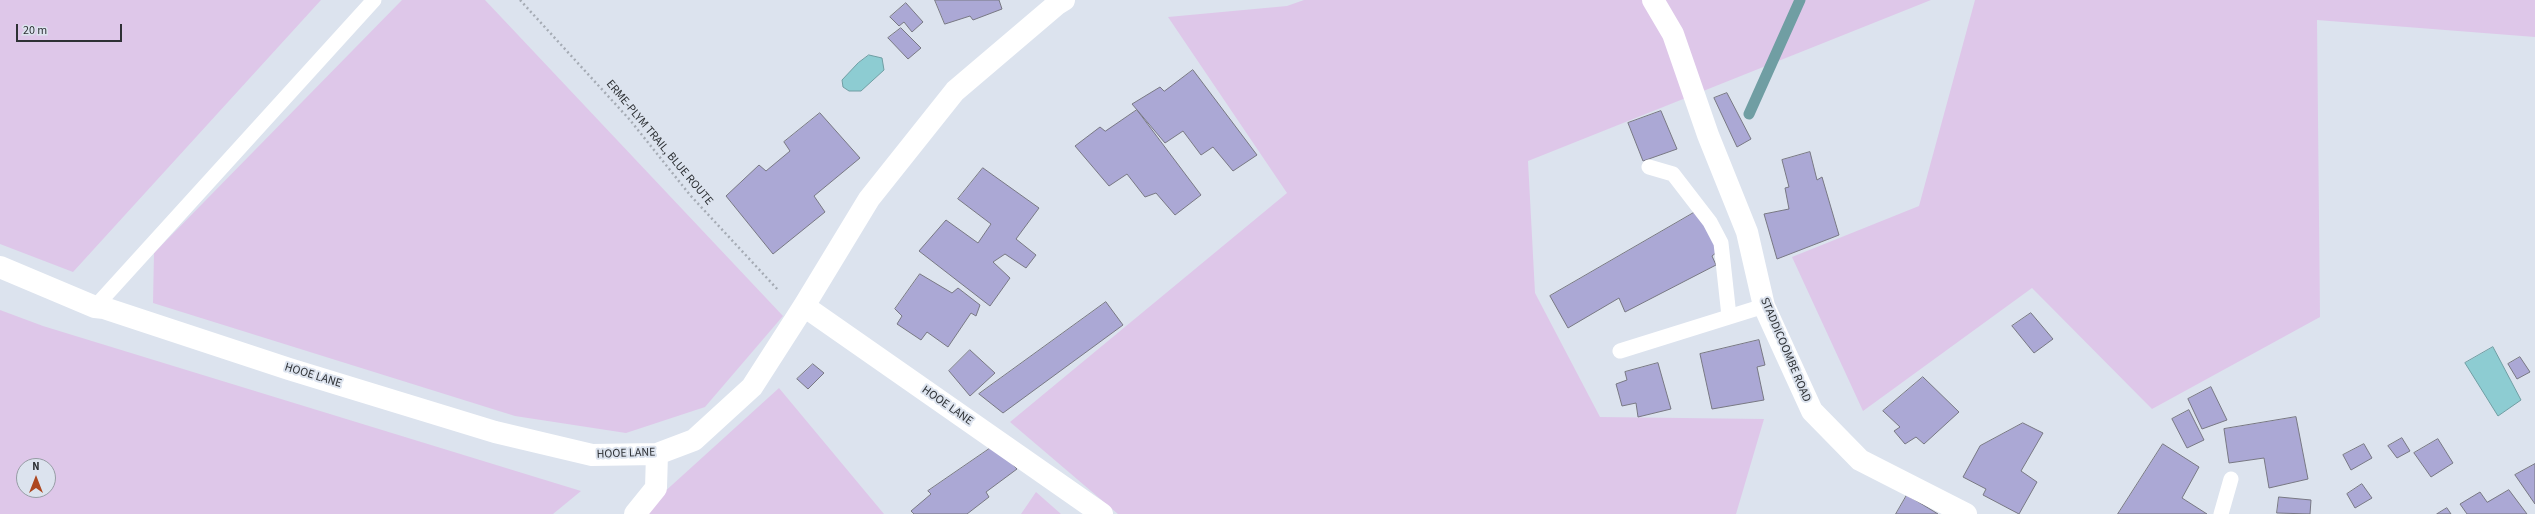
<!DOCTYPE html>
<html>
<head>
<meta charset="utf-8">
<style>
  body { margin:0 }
  #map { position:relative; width:2535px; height:514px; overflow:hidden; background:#dce3ee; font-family:"Source Sans 3",sans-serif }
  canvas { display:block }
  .north { position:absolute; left:16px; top:458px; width:40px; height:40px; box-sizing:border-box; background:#dce3ee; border:1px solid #969ca4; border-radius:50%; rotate:0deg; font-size:11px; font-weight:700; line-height:16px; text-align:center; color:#2e3135 }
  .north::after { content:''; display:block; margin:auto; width:14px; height:18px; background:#ad4720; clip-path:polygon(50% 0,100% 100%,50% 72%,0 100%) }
  .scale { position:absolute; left:16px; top:24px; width:106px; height:18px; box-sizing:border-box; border:2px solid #2e3135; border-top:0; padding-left:5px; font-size:12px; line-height:14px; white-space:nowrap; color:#2e3135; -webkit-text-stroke:3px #dce3ee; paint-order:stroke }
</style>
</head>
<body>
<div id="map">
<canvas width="2535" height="514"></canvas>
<div class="north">N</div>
<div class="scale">20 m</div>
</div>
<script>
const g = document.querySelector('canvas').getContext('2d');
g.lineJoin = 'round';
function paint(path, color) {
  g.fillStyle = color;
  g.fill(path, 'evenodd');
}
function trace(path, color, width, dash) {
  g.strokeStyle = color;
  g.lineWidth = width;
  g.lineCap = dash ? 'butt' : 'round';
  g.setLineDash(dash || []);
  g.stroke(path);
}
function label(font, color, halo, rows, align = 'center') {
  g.font = font + ' "Source Sans 3",sans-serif';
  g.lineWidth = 4;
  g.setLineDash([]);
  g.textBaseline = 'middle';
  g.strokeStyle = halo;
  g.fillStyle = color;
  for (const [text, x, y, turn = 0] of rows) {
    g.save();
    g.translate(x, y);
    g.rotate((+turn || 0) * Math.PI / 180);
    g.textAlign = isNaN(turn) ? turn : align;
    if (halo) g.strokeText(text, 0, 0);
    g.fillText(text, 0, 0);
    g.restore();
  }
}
paint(new Path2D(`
  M0,0H321L73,272L0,244Z
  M402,0H485L783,316L705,407L626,433L515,416L153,303L154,253Z
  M1304,0H1931L1528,161L1535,293L1600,417L1764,419L1736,514H1118L1010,422L1287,193L1168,17L1287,6Z
  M1975,0H2535V37L2317,20L2320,317L2152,409L2032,288L1863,411L1792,257L1919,206Z
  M0,310L43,326L581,491L553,514H0ZM24,466H48V490H24Z
  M779,388L884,514H640Z
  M1036,492L1061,514H1021Z`), '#dec7e9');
const water = new Path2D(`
  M869,55L882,58L884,70L861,91H849L843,87L842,80L858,63Z
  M2493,347L2521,400L2498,416L2465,363Z`);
paint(water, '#8dccd2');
trace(water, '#709ea3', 1);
trace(new Path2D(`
  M1749,114L1800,0`), '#709ea3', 11);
const building = new Path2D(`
  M935,0H999L1002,9L973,20L970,16L945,24Z
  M906,3L923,22L912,32L904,22L899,26L890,17Z
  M901,28L921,48L908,59L888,38Z
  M1193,70L1257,155L1233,171L1213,147L1201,155L1183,131L1165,143L1132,104L1160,87L1164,91Z
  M1727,93L1751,139L1737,147L1714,98Z
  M1137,110L1201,195L1175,215L1156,193L1145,197L1127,174L1109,186L1075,146L1100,127L1105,131Z
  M1661,111L1677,149L1643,161L1628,123Z
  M820,113L860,158L814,196L825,212L773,254L726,196L759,165L766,171L790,151L784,142Z
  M1810,152L1817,180L1822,177L1839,235L1777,259L1764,214L1789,209L1785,188L1789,187L1782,160Z
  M983,168L1039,208L1016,239L1036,255L1026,268L1005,254L993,262L1010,278L990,306L919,251L946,220L978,243L991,224L958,199Z
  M1697,211L1722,248L1712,256L1716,265L1625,312L1619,298L1568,328L1550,296Z
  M920,274L952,293L958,288L980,305L976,316L971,313L948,347L927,332L921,340L897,324L902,316L895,309Z
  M1106,302L1123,325L1003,413L979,394Z
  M2031,313L2053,339L2034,353L2012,326Z
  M1759,340L1765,365L1757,367L1764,400L1712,409L1700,354Z
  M970,350L995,373L970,396L949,371Z
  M2520,357L2530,372L2517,379L2508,364Z
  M1658,363L1671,409L1638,417L1636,403L1622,406L1616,384L1627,380L1625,372Z
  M813,364L824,373L808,389L797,379Z
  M1923,377L1959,412L1924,444L1916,437L1905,444L1894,431L1900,427L1883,411Z
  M2211,387L2227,420L2202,429L2188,399Z
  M2189,410L2204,440L2187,448L2172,419Z
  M2296,417L2308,479L2269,488L2264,458L2229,463L2224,429Z
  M2023,423L2043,433L2021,471L2037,482L2019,514L1983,495L1986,489L1963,477L1980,446Z
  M2402,438L2410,451L2397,458L2388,446Z
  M2438,439L2453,463L2431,477L2414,453Z
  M2163,444L2199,467L2182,498L2207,514H2118Z
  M2364,444L2372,458L2351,470L2343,455Z
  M995,445L1017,469L986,492L989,497L967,514H914L911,511L931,494L928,491Z
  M2535,464V504L2515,475Z
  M2362,484L2372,498L2355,508L2347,494Z
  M2509,490L2527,514H2467L2460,504L2480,492L2487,502Z
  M1907,495L1938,514H1896Z
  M2279,497L2311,500L2310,514L2277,513Z
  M2447,508L2451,514H2437Z`);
paint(building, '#aba8d5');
trace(building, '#787883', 1);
trace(new Path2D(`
  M520,0L630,120L690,195L779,291`), '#a5abb4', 2.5, [2, 3]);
trace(new Path2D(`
  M1649,167L1673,174L1710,222L1721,243L1729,316
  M95,307L374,0
  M1620,351L1764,306
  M2221,514L2231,479`), '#fff', 15);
trace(new Path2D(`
  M1653,0L1673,34L1708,135L1747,232L1764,306L1812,411L1860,460L1966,514
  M0,267L95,307L104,308L289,369L495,432L592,455L657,454L694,440L752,387L804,306L869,199L955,91L1056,5L1064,0
  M804,306L1102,514
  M635,514L656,488L657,454`), '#fff', 22);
label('12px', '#2e3135', '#dce3ee', [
  ["ERME-PLYM TRAIL, BLUE ROUTE",659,143,50],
  ["STADDICOOMBE ROAD",1785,350,67],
  ["HOOE LANE",313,376,17],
  ["HOOE LANE",947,406,35],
  ["HOOE LANE",626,454,-2]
]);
</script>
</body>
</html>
